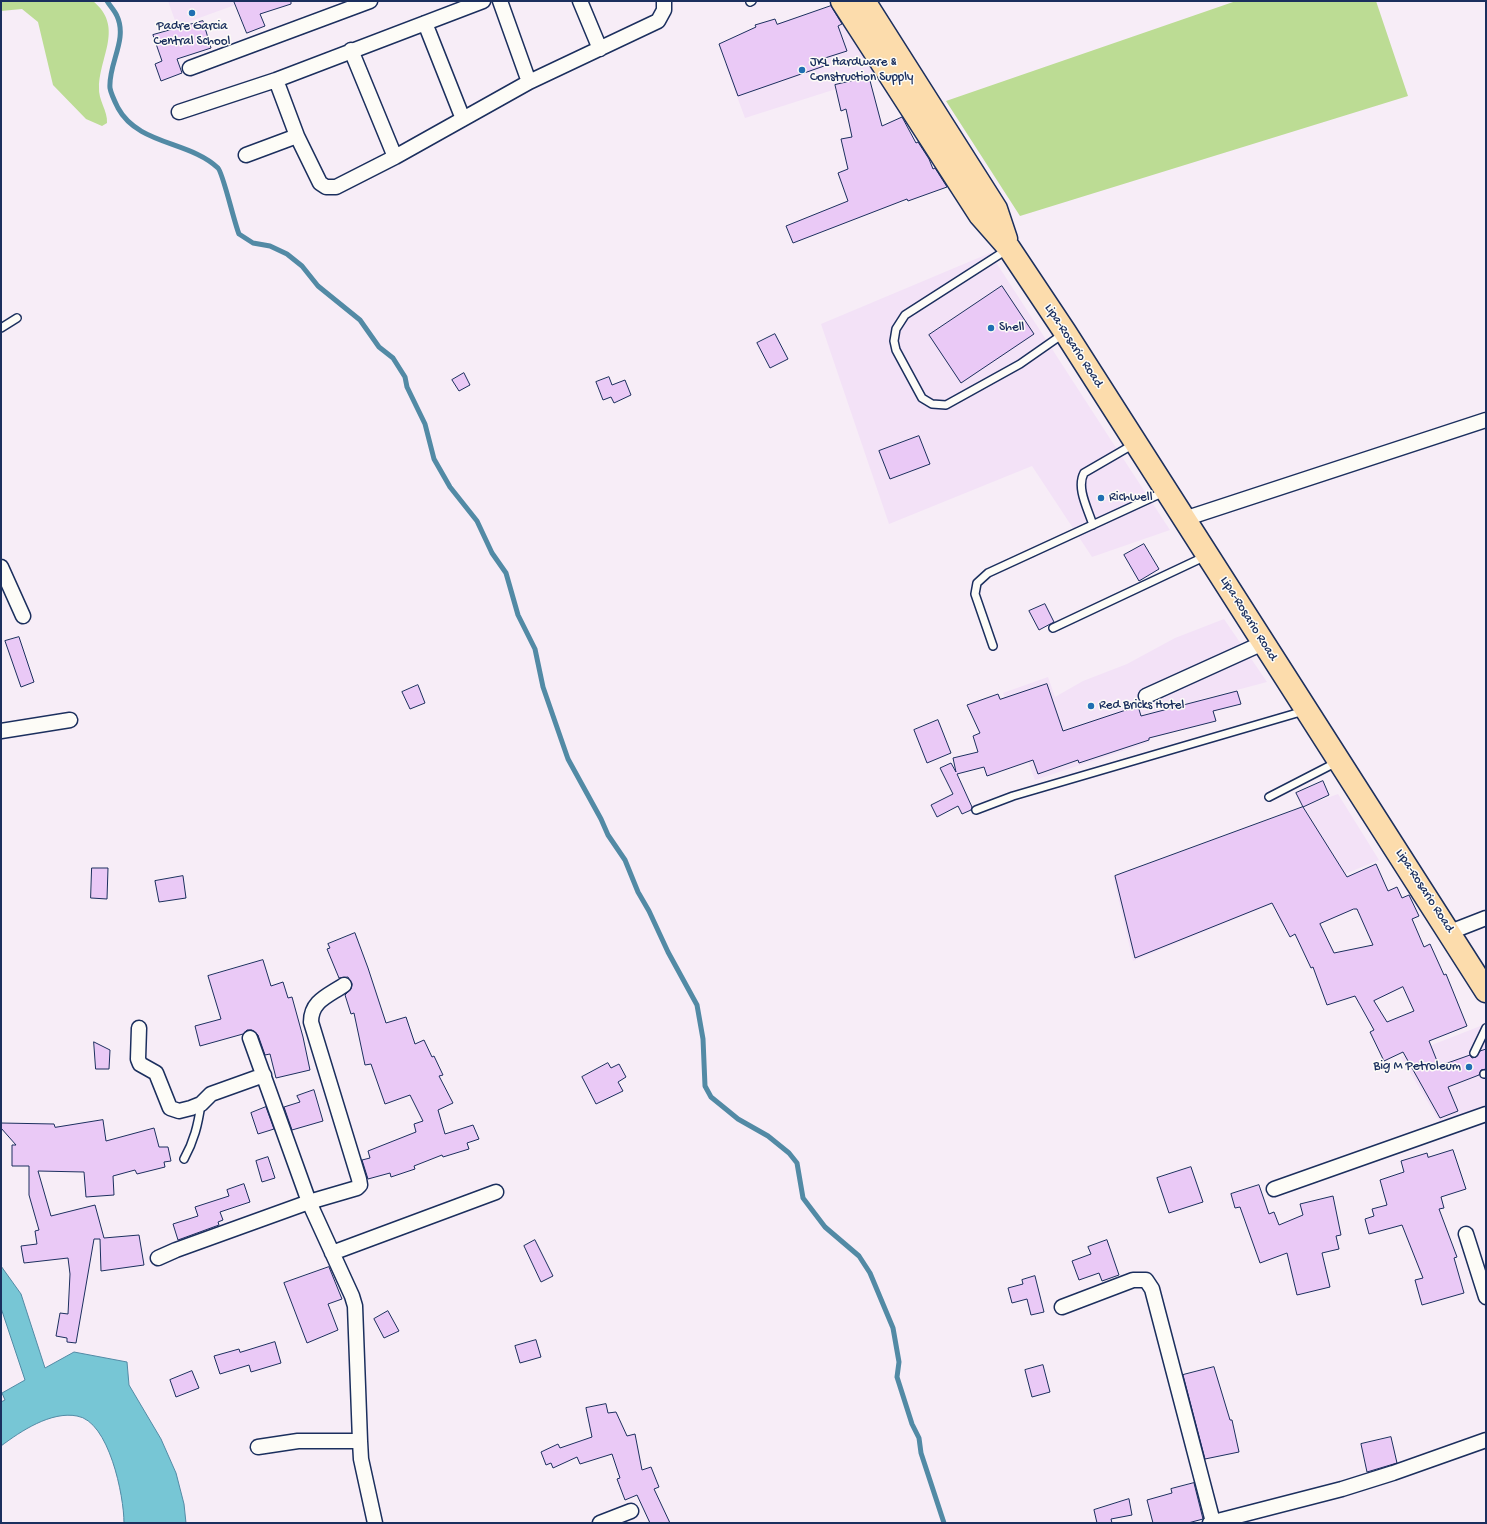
<!DOCTYPE html>
<html>
<head>
<meta charset="utf-8">
<style>
  body { margin:0 }
  #map { position:relative; width:1487px; height:1524px; overflow:hidden; background:#f7edf7; font-family:"Gochi Hand",sans-serif }
  canvas { display:block }
  .frame { position:absolute; inset:0; border:2px solid #1b2f5e; pointer-events:none }
</style>
</head>
<body>
<div id="map">
<canvas width="1487" height="1524"></canvas>
<div class="frame"></div>
</div>
<script>
const g = document.querySelector('canvas').getContext('2d');
g.lineJoin = 'round';
function paint(path, color) {
  g.fillStyle = color;
  g.fill(path, 'evenodd');
}
function trace(path, color, width, dash) {
  g.strokeStyle = color;
  g.lineWidth = width;
  g.lineCap = dash ? 'butt' : 'round';
  g.setLineDash(dash || []);
  g.stroke(path);
}
function label(font, color, halo, rows, align = 'center') {
  g.font = font + ' "Gochi Hand",sans-serif';
  g.lineWidth = 3;
  g.setLineDash([]);
  g.textBaseline = 'middle';
  g.strokeStyle = halo;
  g.fillStyle = color;
  for (const [text, x, y, turn = 0] of rows) {
    g.save();
    g.translate(x, y);
    g.rotate((+turn || 0) * Math.PI / 180);
    g.textAlign = isNaN(turn) ? turn : align;
    if (halo) g.strokeText(text, 0, 0);
    g.fillText(text, 0, 0);
    g.restore();
  }
}
paint(new Path2D(`
  M168,1H246L177,26Z
  M846,24L880,75L745,118L725,64Z
  M990,253L1109,437L1170,530L1092,557L1032,466L889,524L821,324Z
  M1224,619L1267,682L1142,715L1150,742L1035,780L1003,693L1048,677L1055,697L1083,681L1127,664L1175,638Z
  M1338,794L1379,860L1133,961L1113,876Z
  M1483,1025L1486,1029V1115L1444,1129L1401,1057Z`), '#f3e2f7');
paint(new Path2D(`
  M1,1H93C124,27 100,55 99,87C98,100 108,111 107,123L102,126L86,119L53,85L38,22L22,9L1,11Z
  M1236,1H1376L1408,96L1020,216L946,101Z`), '#bcdc94');
const water = new Path2D(`
  M1,1266L21,1294L45,1368L74,1352L127,1362L129,1385L161,1439L176,1473L184,1504L186,1523H124C124,1496 109,1421 77,1416C51,1411 21,1431 1,1446V1402L5,1400L2,1393L25,1380L1,1308Z`);
paint(water, '#77c6d5');
trace(water, '#528aa5', 1);
trace(new Path2D(`
  M107,1C110,6 115,11 117,16C128,40 108,64 110,88C111,94 115,102 118,108C138,145 190,141 218,168C223,173 234,222 239,234L253,243L270,246L287,254L302,266L318,286L360,320L379,347L393,358L405,377L407,387L425,424L434,459L450,487L477,521L492,553L506,573L518,615L535,649L543,687L568,759L601,819L608,835L625,860L638,892L649,911L668,952L697,1005L703,1039L705,1086L711,1097L727,1110L738,1119L768,1136L789,1153L797,1163L803,1198L825,1227L859,1256L870,1273L893,1328L899,1362L897,1377L912,1424L919,1438L921,1453L944,1523`), '#528aa5', 5);
const building = new Path2D(`
  M234,1H291V4L260,14L265,26L247,33Z
  M831,6L842,24L838,26L847,51L825,58L827,65L738,96L719,44L756,27L755,25L775,19L777,24Z
  M203,21L211,48L177,59L182,73L161,81L155,64L162,61L153,35Z
  M869,77L882,126L902,117L916,143L918,142L929,159L933,169L935,168L947,187L908,201L907,199L793,243L786,226L848,201L838,173L848,169L841,139L852,137L846,109L841,111L835,85Z
  M1002,286L1034,334L961,383L929,335Z
  M775,334L788,359L770,368L757,343Z
  M464,373L470,385L459,391L452,380Z
  M609,377L612,385L625,380L631,395L614,403L611,397L603,400L596,382Z
  M919,436L930,464L890,479L879,451Z
  M1144,544L1159,569L1139,581L1124,555Z
  M1045,604L1054,622L1039,630L1029,611Z
  M19,637L34,682L21,687L5,641Z
  M1047,684L1063,731L1138,706L1141,716L1237,691L1241,704L1213,711L1216,721L1149,738V740L1079,763L1078,760L1038,774L1033,760L987,776L984,767L957,774L972,807L971,810L962,814L958,806L937,817L931,805L953,794L940,768L951,763L956,772L953,758L978,752L973,736L980,733L967,705L998,694L1000,699Z
  M418,685L425,703L410,709L402,692Z
  M938,720L951,753L927,763L914,730Z
  M1323,781L1329,795L1303,807L1296,793Z
  M1303,807L1347,877L1376,864L1388,891L1397,887L1402,898L1409,895L1419,916L1412,919L1424,947L1430,944L1444,975L1446,974L1467,1026L1429,1041L1439,1066L1470,1055L1472,1058L1476,1057L1480,1051L1486,1049V1069L1481,1070L1479,1075L1448,1087L1458,1111L1440,1118L1403,1052L1384,1061L1370,1032L1374,1030L1355,996L1327,1005L1313,967L1311,968L1295,934L1290,937L1272,903L1135,958L1115,876ZM1354,909H1357L1373,945L1334,953L1320,924ZM1403,987L1414,1011L1387,1022L1374,1001Z
  M92,868H108L107,899L91,898Z
  M183,876L186,898L159,902L155,881Z
  M355,933L368,968L386,1023L406,1017L415,1044L424,1040L432,1057L434,1056L443,1075L439,1076L453,1103L438,1110L445,1134L473,1125L479,1139L467,1143L469,1149L443,1157L442,1155L414,1166L415,1169L391,1177L390,1173L368,1179L362,1160L370,1158L368,1151L416,1132L414,1124L423,1121L410,1095L385,1104L371,1064L365,1065L354,1013L351,1014L345,995L351,989L352,984L348,977L339,978L327,949L330,948L328,944Z
  M263,960L271,986L283,982L288,998L292,997L303,1037L310,1070L276,1078L270,1054L265,1055L258,1035L252,1030H247L243,1034L200,1046L195,1026L221,1019L208,976Z
  M94,1042L110,1050L109,1069H96Z
  M608,1063L611,1068L619,1064L626,1077L618,1082L623,1091L596,1104L582,1077Z
  M314,1090L323,1121L292,1130L284,1107L300,1102L297,1096Z
  M266,1107L274,1129L258,1134L251,1113Z
  M103,1120L106,1141L154,1128L159,1147H168L171,1161L164,1162L165,1167L137,1174L135,1170L113,1176L114,1195L86,1197L84,1172L38,1171L51,1216L95,1205L104,1238L139,1235L144,1265L101,1271L100,1239H94L76,1343L67,1342V1338L56,1336L60,1313L68,1314L70,1274L68,1258L24,1263L21,1246L37,1244L35,1231L39,1230L29,1195V1166H12V1145H16L1,1128V1123L54,1124L55,1127Z
  M1453,1150L1466,1189L1441,1197L1444,1208L1439,1209L1457,1257L1454,1258L1464,1293L1422,1305L1415,1280L1423,1278L1402,1225L1369,1234L1365,1219L1374,1216L1372,1209L1387,1205L1380,1180L1404,1172L1401,1161L1427,1153L1428,1157Z
  M268,1157L275,1178L262,1182L256,1161Z
  M1191,1167L1203,1202L1169,1213L1157,1178Z
  M244,1184L250,1202L220,1212L223,1220L218,1222L219,1225L178,1240L173,1224L198,1216L195,1207L229,1196L227,1190Z
  M1259,1185L1269,1214L1274,1212L1279,1225L1303,1215L1300,1204L1333,1196L1341,1235L1336,1236L1339,1249L1322,1253L1330,1287L1297,1295L1287,1253L1260,1263L1240,1207L1235,1208L1231,1194Z
  M535,1240L553,1276L541,1282L524,1246Z
  M1107,1240L1119,1275L1102,1281L1099,1273L1079,1280L1072,1261L1091,1254L1088,1247Z
  M329,1267L342,1299L328,1304L338,1330L307,1343L284,1283Z
  M1035,1276L1044,1312L1031,1315L1027,1299L1012,1303L1008,1288L1023,1284L1022,1280Z
  M388,1311L399,1331L384,1338L374,1319Z
  M536,1340L541,1357L520,1363L515,1346Z
  M275,1342L281,1363L251,1372L249,1365L220,1374L214,1356L239,1349L240,1352Z
  M1043,1365L1050,1392L1032,1397L1025,1370Z
  M1214,1367L1230,1420H1232L1239,1452L1205,1459L1183,1375Z
  M192,1371L199,1388L176,1397L170,1380Z
  M606,1404L608,1413L616,1412L627,1436L635,1434L642,1470L651,1467L659,1487L654,1489L670,1523H650L637,1495L625,1500L617,1479L620,1478L612,1454L580,1464L577,1457L553,1468L551,1463L546,1465L541,1452L558,1444L560,1448L592,1437L586,1408Z
  M1391,1437L1397,1463L1367,1472L1361,1444Z
  M1194,1483L1203,1519L1188,1523H1153L1147,1500L1172,1493L1171,1489Z
  M1129,1499L1132,1515L1111,1519L1112,1523H1097L1094,1510Z`);
paint(building, '#eac9f6');
trace(building, '#1b2f5e', 1);
const lane = new Path2D(`
  M750,2L752,1
  M1008,249L905,315L896,329L894,341L896,350L922,398L932,404L946,405L1020,364L1063,334
  M1,328L17,318
  M1093,525C1088,509 1076,488 1084,473L1134,444
  M1053,628L1206,556
  M993,646L975,594L977,583L988,573L1164,492
  M1269,797L1337,762
  M976,810L1013,796L1304,711
  M1474,1053L1486,1028
  M1484,1074H1486
  M184,1159C194,1141 198,1125 201,1104`);
const street = new Path2D(`
  M500,1L529,82
  M580,1L600,49
  M425,23L463,119
  M351,50L395,157
  M190,68L370,1
  M276,80L297,136L320,183L326,187H336L395,157L529,82L658,21L664,10V1
  M179,112L276,80L483,1
  M246,155L297,136
  M1184,519L1486,420
  M1,567L23,616
  M1146,696L1263,643
  M1,731L70,720
  M1450,932L1486,918
  M139,1028L138,1059L140,1064L156,1073L170,1108L179,1111L191,1108L201,1104L211,1094L264,1075
  M250,1038L309,1202L357,1188L360,1185L359,1179L311,1022C311,1001 328,996 344,985
  M1274,1189L1486,1114
  M1466,1234L1486,1297
  M332,1253L496,1192
  M158,1258L176,1250L309,1202L352,1296L355,1306L360,1441L361,1459L375,1523
  M1062,1307L1133,1280H1146L1152,1289L1213,1522
  M258,1447L298,1441H360
  M600,1523L631,1511
  M1210,1523L1342,1489L1393,1473L1486,1440`);
const primary = new Path2D(`
  M842,1L980,215L1009,248L1065,332L1486,991
  M864,1L996,209L1006,239`);
trace(lane, '#1b2f5e', 10);
trace(street, '#1b2f5e', 17);
trace(primary, '#1b2f5e', 25);
trace(lane, '#fdfcf7', 7);
trace(street, '#fdfcf7', 14);
trace(primary, '#fcdcac', 22);
for (const [x, y, r, color] of [
  [192,13,4,"#1f6fb2"],
  [802,70,4,"#1f6fb2"],
  [991,328,4,"#1f6fb2"],
  [1101,498,4,"#1f6fb2"],
  [1091,706,4,"#1f6fb2"],
  [1469,1067,4,"#1f6fb2"]
]) {
  const dot = new Path2D();
  dot.arc(x, y, r, 0, 2 * Math.PI);
  g.fillStyle = color;
  g.fill(dot);
  trace(dot, '#fdfcf7', 1.5);
}
label('13px', '#1b2f5e', '#fdfcf7', [
  ["Padre Garcia",192,27,"center"],
  ["Central School",192,42,"center"],
  ["JKL Hardware &",810,63],
  ["Construction Supply",810,78],
  ["Shell",999,328],
  ["Richwell",1109,498],
  ["Red Bricks Hotel",1099,706],
  ["Big M Petroleum",1461,1067,"right"]
], 'left');
label('13px', '#1b2f5e', '#fdfcf7', [
  ["Lipa-Rosario Road",1073,346,57],
  ["Lipa-Rosario Road",1248,619,58],
  ["Lipa-Rosario Road",1424,891,57]
]);
</script>
</body>
</html>
